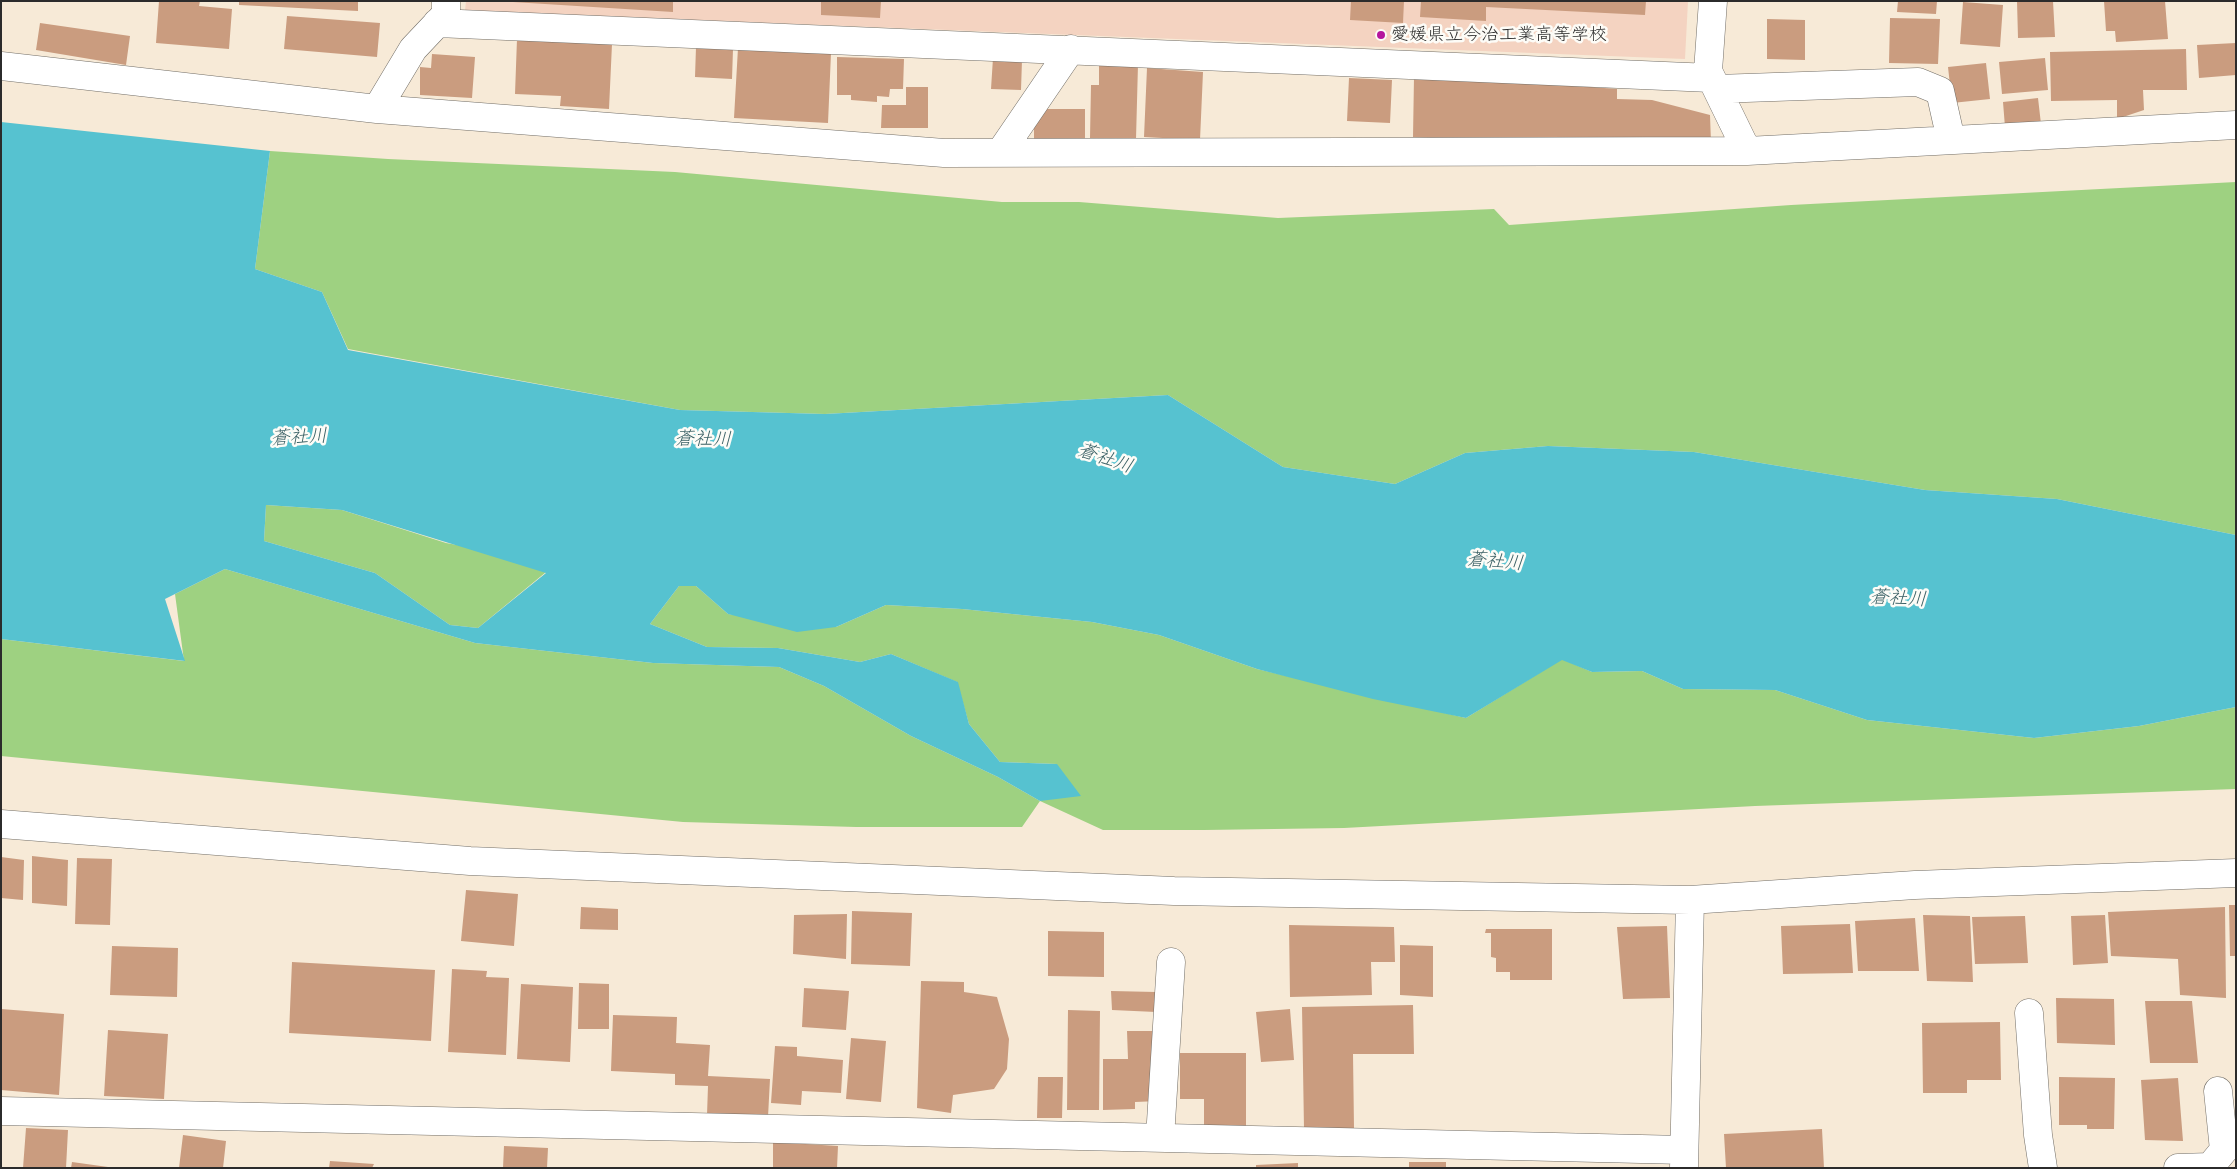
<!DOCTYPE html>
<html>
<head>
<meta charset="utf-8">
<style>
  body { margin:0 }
  #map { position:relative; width:2237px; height:1169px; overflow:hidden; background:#f7ead7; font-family:"Balsamiq Sans",sans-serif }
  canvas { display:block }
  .frame { position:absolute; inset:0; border:2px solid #2b2b2b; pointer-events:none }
</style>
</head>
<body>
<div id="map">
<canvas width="2237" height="1169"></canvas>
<div class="frame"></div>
</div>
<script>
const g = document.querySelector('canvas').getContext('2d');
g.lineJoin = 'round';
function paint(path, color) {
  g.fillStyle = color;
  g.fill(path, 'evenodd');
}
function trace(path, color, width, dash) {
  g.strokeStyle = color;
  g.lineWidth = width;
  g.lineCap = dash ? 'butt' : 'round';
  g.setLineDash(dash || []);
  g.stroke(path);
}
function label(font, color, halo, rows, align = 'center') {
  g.font = font + ' "Balsamiq Sans","Klee One",sans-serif';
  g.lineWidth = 5;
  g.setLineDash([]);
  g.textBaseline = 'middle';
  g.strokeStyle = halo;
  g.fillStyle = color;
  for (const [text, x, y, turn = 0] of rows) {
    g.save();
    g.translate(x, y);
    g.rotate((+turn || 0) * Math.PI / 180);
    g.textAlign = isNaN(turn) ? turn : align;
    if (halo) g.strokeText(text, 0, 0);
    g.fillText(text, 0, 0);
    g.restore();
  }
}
paint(new Path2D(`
  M466,1H1688L1685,59L465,11Z`), '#f4d3c1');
paint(new Path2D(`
  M270,151L388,159L675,172L1002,202H1079L1278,218L1494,209L1509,225L1791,205L2236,182V535L2057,499L1925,490L1694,452L1548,446L1465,453L1395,484L1283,467L1168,395L825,414L680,410L348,349L322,292L255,269Z
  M266,505L342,510L446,543L557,563L478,628L450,625L375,573L264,541Z
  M225,569L475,643L653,663L779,667L824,686L911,736L998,777L1040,801L1057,764L1000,762L969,724L957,682L891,654L860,662L778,648L707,647L650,624L679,586H696L728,614L836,627L886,605L962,609L1092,622L1159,635L1257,669L1466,718L1562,659L1592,672L1642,671L1683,689L1775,690L1867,720L2034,738L2139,726L2236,707V789L1755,806L1344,828L1204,830H1103L1040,801L1022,827H856L683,822L1,756V639L184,661L175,594Z`), '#9ed181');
paint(new Path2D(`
  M1,122L270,151L255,269L322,292L348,350L680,410L825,414L1168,395L1283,467L1395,484L1465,453L1548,446L1694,452L1925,490L2057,499L2236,535V707L2139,726L2034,738L1867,720L1775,690L1683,689L1642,671L1592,672L1562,660L1466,718L1373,699L1257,669L1159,635L1092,622L962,609L886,605L836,627L797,632L728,614L696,586H679L650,624L707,647L778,648L860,662L891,654L958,682L969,724L1000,762L1057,764L1081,796L1040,801L998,777L911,736L824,686L779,667L653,663L475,643L225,569L165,599L185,661L1,639ZM266,505L342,510L546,573L478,628L450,625L375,573L264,541Z`), '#56c2d0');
paint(new Path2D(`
  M159,1H200L199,6L232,9L229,49L156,43Z
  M239,1H358V11L239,5Z
  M497,1H673V12Z
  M821,1H881L880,18L821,15Z
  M1351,1H1404L1403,23L1350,20Z
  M1421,1H1646L1645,15L1486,7V21L1420,17Z
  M1898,1H1937L1936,14L1897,12Z
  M2017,1H2053L2055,37L2018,38Z
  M2104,1H2165L2168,39L2116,42L2115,31H2106Z
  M1963,2L2003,5L2000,47L1960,44Z
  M287,16L380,23L377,57L284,49Z
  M1890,18L1940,19L1938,64L1889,63Z
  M1767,19L1805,20V60L1767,59Z
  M40,23L130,36L126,65L36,50Z
  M517,39L612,44L609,109L560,106L561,96L515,94Z
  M2236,43V75L2199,78L2197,45Z
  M696,47L733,49L732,79L695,77Z
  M738,48L831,53L828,123L734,118Z
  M2186,49L2187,90H2143L2144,110L2117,119V100L2051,101L2050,52Z
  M432,54L475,57L472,98L420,95V67L431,68Z
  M837,57L904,59L903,89H890L889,97L877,96V102L851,100V95H837Z
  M993,58L1022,60L1021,90L991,89Z
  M2045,58L2048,90L2002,94L1999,62Z
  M1099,63L1138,64L1136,139L1090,138L1091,85H1099Z
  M1986,63L1990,99L1952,103L1948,67Z
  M1147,68L1203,72L1200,140L1144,137Z
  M1414,77L1540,83L1617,89V99L1652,100L1710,115L1711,143L1616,141L1581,137V140L1537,138V144L1413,137Z
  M1349,78L1392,80L1390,123L1347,121Z
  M906,87H928V128H881L882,105H906Z
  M2038,98L2041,124L2005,127L2003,102Z
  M1045,109H1085V139L1034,140V112H1045Z
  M32,856L68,860L67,906L32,903Z
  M1,857L24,860L23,900L1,898Z
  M77,858L112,859L110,925L75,924Z
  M466,890L518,894L514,946L461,941Z
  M2229,905H2236V956H2230Z
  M581,907L618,909V930L580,929Z
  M2225,907L2226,998L2180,995L2178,959L2111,956L2108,912Z
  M852,911L912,913L910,966L851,964Z
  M847,914L846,959L793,954L794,915Z
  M1923,915L1970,916L1973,982L1927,981Z
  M2105,915L2108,963L2073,965L2071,916Z
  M2025,916L2028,963L1975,964L1972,917Z
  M1915,918L1919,971H1858L1855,921Z
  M1850,924L1853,973L1783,974L1781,926Z
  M1289,925L1394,927L1395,962H1371L1372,995L1290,997Z
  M1667,926L1670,998L1623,999L1617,927Z
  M1486,929H1552V980H1510V972H1496V958L1491,957V933H1485Z
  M1048,931L1104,932V977L1048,976Z
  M1400,945L1433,946V997L1400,995Z
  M112,946L178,948L177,997L110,995Z
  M292,962L435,970L431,1041L289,1033Z
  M452,969L487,971L486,977L509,978L506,1055L448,1052Z
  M921,981L964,982V992L997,997L1009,1039L1007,1069L994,1089L953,1095L951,1113L917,1108Z
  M579,983L609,984V1029H578Z
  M521,984L573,987L570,1062L517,1059Z
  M804,988L849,991L846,1030L802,1027Z
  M1111,991L1156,992V1012L1112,1010Z
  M2056,998L2114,999L2115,1045L2057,1043Z
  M2145,1001H2192L2198,1063H2150Z
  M1413,1005L1414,1054H1353L1354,1128L1304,1129L1302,1007Z
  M1,1009L64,1014L59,1095L1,1090Z
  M1290,1009L1294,1060L1261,1062L1256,1012Z
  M1068,1010L1100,1011L1099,1110H1067Z
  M613,1015L677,1017L676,1043L710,1045L708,1076L770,1079L768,1117L707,1115L708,1086L675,1085V1074L611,1071Z
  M2000,1022L2001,1080H1967V1093H1923L1922,1023Z
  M108,1030L168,1034L164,1099L104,1096Z
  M1127,1031H1159V1101L1135,1102V1109L1103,1110V1059H1128Z
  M851,1038L886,1041L881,1102L846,1099Z
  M775,1046L797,1047V1056L843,1060L841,1093L802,1091L801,1105L771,1103Z
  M1180,1053H1246V1126H1204V1099H1180Z
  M1038,1077H1063L1062,1118H1037Z
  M2059,1077L2115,1078L2114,1129H2087V1125H2059Z
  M2178,1078L2183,1141L2145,1140L2141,1080Z
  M26,1128L68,1130L66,1168H23Z
  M1822,1129L1824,1168H1726L1724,1134Z
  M183,1135L226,1141L223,1168H179Z
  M773,1142L838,1146L837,1168H773Z
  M504,1146L548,1148L547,1168H503Z
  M330,1161L374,1164L372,1168H329Z
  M72,1162L108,1167V1168H71Z
  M1409,1162H1446V1168H1409Z
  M1298,1163V1168H1256V1165Z`), '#ca9c7f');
const street = new Path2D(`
  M1713,1L1708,71L1747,151
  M437,23L1711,78
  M1,66L377,109L944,153L1747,151L2236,125
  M1717,89L1918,82L1940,91L1951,140
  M377,109L413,49L446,14V1
  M1000,153L1071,49
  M1,824L470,861L1174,891L1690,900L1915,885L2236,873
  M2029,1013L2038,1135L2043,1168
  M1,1111L1684,1150
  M1160,1138L1171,962
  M1684,1168L1690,900
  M2178,1168L2210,1167L2224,1150L2218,1091`);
trace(street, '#726e67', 29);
trace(street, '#fff', 28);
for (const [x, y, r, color] of [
  [1381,35,5,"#b5179e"]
]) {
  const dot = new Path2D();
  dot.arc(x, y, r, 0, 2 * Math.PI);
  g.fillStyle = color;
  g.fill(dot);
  trace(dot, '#fdfcf7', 2);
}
label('18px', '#2b2b2b', '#fdfcf7', [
  ["愛媛県立今治工業高等学校",1391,35]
], 'left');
label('italic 19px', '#3a6065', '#fdfcf7', [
  ["蒼社川",299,438,-3],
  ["蒼社川",703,440,1],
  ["蒼社川",1105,459,19],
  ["蒼社川",1495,562,5],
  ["蒼社川",1898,599,3]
]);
</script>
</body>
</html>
